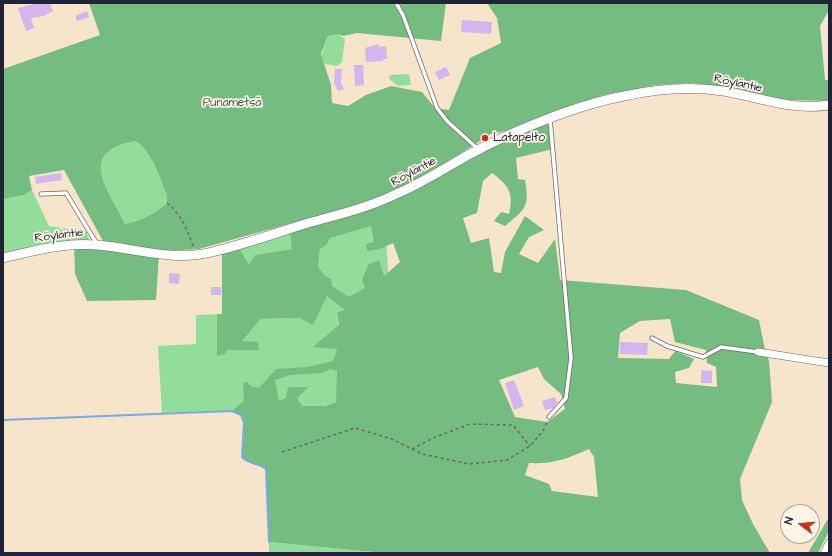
<!DOCTYPE html>
<html>
<head>
<meta charset="utf-8">
<style>
  body { margin:0 }
  #map { position:relative; width:832px; height:556px; overflow:hidden; background:#f7e5cb; font-family:"Architects Daughter",sans-serif }
  canvas { display:block }
  .frame { position:absolute; inset:0; border:4px solid #22223b; pointer-events:none }
  .north { position:absolute; left:780px; top:504px; width:40px; height:40px; box-sizing:border-box; background:#fcf5e5; border:1px solid #a5a1a1; border-radius:50%; rotate:286deg; font-size:11px; font-weight:700; line-height:16px; text-align:center; color:#22223b }
  .north::after { content:''; display:block; margin:auto; width:14px; height:18px; background:#c8321e; clip-path:polygon(50% 0,100% 100%,50% 72%,0 100%) }
</style>
</head>
<body>
<div id="map">
<canvas width="832" height="556"></canvas>
<div class="frame"></div>
<div class="north">N</div>
</div>
<script>
const g = document.querySelector('canvas').getContext('2d');
g.lineJoin = 'round';
function paint(path, color) {
  g.fillStyle = color;
  g.fill(path, 'evenodd');
}
function trace(path, color, width, dash) {
  g.strokeStyle = color;
  g.lineWidth = width;
  g.lineCap = dash ? 'butt' : 'round';
  g.setLineDash(dash || []);
  g.stroke(path);
}
function label(font, color, halo, rows, align = 'center') {
  g.font = font + ' "Architects Daughter",sans-serif';
  g.lineWidth = 3.5;
  g.setLineDash([]);
  g.textBaseline = 'middle';
  g.strokeStyle = halo;
  g.fillStyle = color;
  for (const [text, x, y, turn = 0] of rows) {
    g.save();
    g.translate(x, y);
    g.rotate((+turn || 0) * Math.PI / 180);
    g.textAlign = isNaN(turn) ? turn : align;
    if (halo) g.strokeText(text, 0, 0);
    g.fillText(text, 0, 0);
    g.restore();
  }
}
paint(new Path2D(`
  M332,34H337L345,39L342,62L337,66L325,64L321,57L328,36Z
  M409,74L411,85L398,86L389,79L390,75Z
  M135,141C151,149 161,180 167,196V203C155,214 140,221 125,224C108,188 76,154 135,141Z
  M32,190L49,226L87,232L89,240L53,242L3,253V199L24,195Z
  M385,222L390,300L337,312L347,398L323,406H275L244,400L232,411L162,413L158,346L196,344V315L222,314V301L228,320L300,318L318,266L321,240Z
  M290,229L293,249L255,255L249,266L237,244Z
  M269,542L384,553H269Z`), '#92dd99');
paint(new Path2D(`
  M89,3H446L441,41L357,33L343,36L337,34L328,36L321,54L331,85L332,103L348,106L366,95L391,86L422,92L435,108L449,110L470,58L501,43L497,18L487,3H829V10L820,26L825,80H829V101L786,100L731,88L692,83L656,85L603,95L509,130L491,134L457,156L409,183L379,197L342,209L199,249L165,251L103,241L64,170L29,176L32,190L24,195L3,199V69L100,35ZM135,141C151,149 161,180 167,196V203C155,214 140,221 125,224C108,188 76,153 135,141Z
  M549,120L553,149L516,158L518,179L525,180C530,208 525,209 505,226L494,221L501,212L509,214C514,192 509,186 492,173L483,181L477,213L463,218L471,243L489,238L494,272L501,273L505,252L525,216L544,230L529,237L519,254L538,263L555,239L560,280L686,290L759,320L765,350L769,361L772,402L740,479L742,500L753,524L770,553H384L269,542L266,469C259,463 250,465 242,457L244,423L241,415L232,411L244,400L243,383L247,382L251,386L259,388L276,369L307,367L333,361L337,349L313,347L339,325L337,312L345,310L327,296L313,325L300,318L260,319L242,341L258,342L259,350H227L225,354L217,356V314H222V249L237,244L249,265L255,255L292,249L290,229L369,205ZM371,226L374,242L366,244L367,251L380,249L393,243L400,262L384,276L379,260L368,265L362,280L365,288L349,297L332,286L331,279L325,276L318,267L320,249L326,245L330,238ZM670,319L675,342L706,350L707,363L716,367L717,387L676,383L675,372L689,368L694,359L675,351L669,359L618,358L620,333L640,321ZM538,367L544,379L561,394L565,409L547,422L515,417L499,380ZM330,369L337,371L336,402L324,406H302L297,398L308,387H288L286,398L279,401L275,380L290,375L322,373ZM589,449L594,457L598,497L552,491L549,484L525,475L529,463C555,464 566,459 589,449Z
  M74,244L159,255L156,300L87,301L75,274Z
  M829,517V531L818,553H808Z`), '#75bc81');
trace(new Path2D(`
  M3,420L232,411L241,415L244,423L242,457C250,465 259,463 266,469L269,542`), '#78abe4', 2);
paint(new Path2D(`
  M39,3H50L53,11L43,16L31,18L34,28L26,31L18,8Z
  M87,11L89,17L77,21L75,16Z
  M462,20L492,22L491,34L461,32Z
  M379,44V47L386,46L387,59H383V61L366,62L365,48Z
  M354,65H363L364,85L355,86Z
  M446,67L450,75L439,80L435,72Z
  M335,69H342L341,83L344,89L338,91L334,83Z
  M61,173L62,180L36,184L35,177Z
  M169,273L180,274L179,284L169,283Z
  M211,287H221V295H211Z
  M620,342L648,343L647,355L620,354Z
  M701,370L712,371V383H701Z
  M514,380L524,406L514,410L505,383Z
  M555,397L557,403L553,408L545,410L542,401Z`), '#d4b5ec');
const lane = new Path2D(`
  M396,3L403,15L437,108L447,121L478,149
  M41,194L66,193L97,244
  M652,338L667,346L703,357L721,347L758,352
  M549,417L566,398L571,358L550,119`);
const street = new Path2D(`
  M758,352L829,363
  M824,553L829,543`);
const secondary = new Path2D(`
  M3,258C34,251 65,242 97,245C136,248 173,262 212,252C245,244 276,233 308,223C337,215 367,208 394,195C421,184 445,168 470,154C513,131 576,105 624,96C656,89 690,86 723,91C759,97 791,111 829,105`);
trace(lane, '#6d666d', 5);
trace(street, '#6d666d', 8);
trace(secondary, '#6d666d', 10);
trace(new Path2D(`
  M167,203C181,213 188,232 194,248
  M412,449L433,438L470,424L513,425L530,446
  M282,452L355,428L392,439L422,454L469,464L507,460L530,446L543,431L547,422`), '#6d666d', 1.5, [3, 3]);
trace(lane, '#fff', 3.5);
trace(street, '#fff', 7);
trace(secondary, '#fff', 9);
for (const [x, y, r, color] of [
  [485,138,4,"#c8321e"]
]) {
  const dot = new Path2D();
  dot.arc(x, y, r, 0, 2 * Math.PI);
  g.fillStyle = color;
  g.fill(dot);
  trace(dot, '#fcf5e5', 1.5);
}
label('12px', '#22223b', '#fcf5e5', [
  ["Röyläntie",738,84,12],
  ["Röyläntie",414,172,-28],
  ["Röyläntie",59,236,-7]
]);
label('12px', '#445a57', '#fcf5e5', [
  ["Punametsä",232,103]
]);
label('12px', '#22223b', '#fcf5e5', [
  ["Latapelto",493,138]
], 'left');
</script>
</body>
</html>
